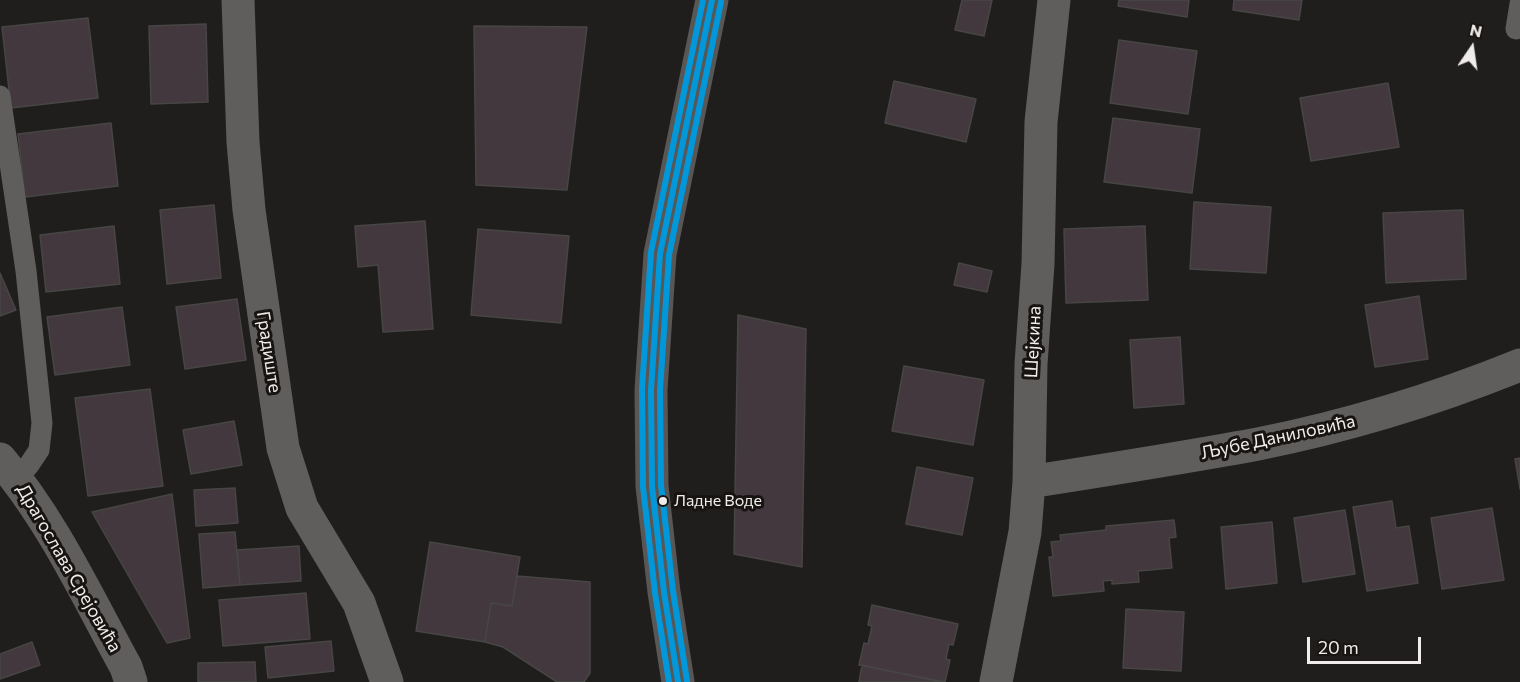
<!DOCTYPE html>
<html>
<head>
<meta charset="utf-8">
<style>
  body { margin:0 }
  #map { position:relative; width:1520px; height:682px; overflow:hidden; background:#201e1c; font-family:Commissioner,sans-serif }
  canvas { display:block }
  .north { position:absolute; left:1442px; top:18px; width:60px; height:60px; -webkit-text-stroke:4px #181412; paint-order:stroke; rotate:13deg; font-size:16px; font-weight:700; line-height:24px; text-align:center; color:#efeceb }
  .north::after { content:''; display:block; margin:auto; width:21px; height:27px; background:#efeceb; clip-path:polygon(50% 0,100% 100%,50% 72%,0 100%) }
  .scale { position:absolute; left:1307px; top:637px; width:114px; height:27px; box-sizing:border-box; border:3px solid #efeceb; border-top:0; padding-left:8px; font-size:18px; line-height:21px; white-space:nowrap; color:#efeceb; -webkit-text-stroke:4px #181412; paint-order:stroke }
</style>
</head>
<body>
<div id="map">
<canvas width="1520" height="682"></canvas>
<div class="north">N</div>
<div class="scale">20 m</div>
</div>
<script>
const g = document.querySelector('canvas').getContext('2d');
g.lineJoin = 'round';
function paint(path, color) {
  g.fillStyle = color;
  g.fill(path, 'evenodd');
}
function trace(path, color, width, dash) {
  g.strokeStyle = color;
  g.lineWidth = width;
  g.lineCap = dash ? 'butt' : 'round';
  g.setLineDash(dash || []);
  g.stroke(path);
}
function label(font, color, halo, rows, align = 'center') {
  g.font = font + ' Commissioner,sans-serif';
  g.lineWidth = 6;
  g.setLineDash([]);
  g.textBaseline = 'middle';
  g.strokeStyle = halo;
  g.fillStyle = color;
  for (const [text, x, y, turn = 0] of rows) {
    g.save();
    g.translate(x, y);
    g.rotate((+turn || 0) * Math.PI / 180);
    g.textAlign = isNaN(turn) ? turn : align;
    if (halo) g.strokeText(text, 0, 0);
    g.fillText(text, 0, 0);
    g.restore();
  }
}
const building = new Path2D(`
  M962,0H992L984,36L955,30Z
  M1119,0H1189L1187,17L1118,6Z
  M1234,0H1302L1299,20L1233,10Z
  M88,18L98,98L11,108L2,27Z
  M206,24L208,102L151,104L149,26Z
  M474,26L587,27L567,190L476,185Z
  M1119,40L1197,51L1188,114L1110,103Z
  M894,81L976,99L966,142L885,123Z
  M1388,83L1399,147L1311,161L1300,98Z
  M1113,118L1200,129L1192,193L1104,182Z
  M111,123L118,186L25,197L18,134Z
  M1194,202L1271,207L1266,273L1190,269Z
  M214,205L221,278L167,284L160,210Z
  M1463,210L1466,279L1386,283L1383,213Z
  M425,221L433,329L383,332L378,265L358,267L355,226Z
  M114,226L120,284L46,292L40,235Z
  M1145,226L1148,300L1066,303L1064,229Z
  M478,229L569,236L561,323L471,315Z
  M959,263L992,271L987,292L954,285Z
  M0,273L16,310L0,316Z
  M1419,296L1428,359L1375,367L1365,305Z
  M237,299L246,360L185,369L176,307Z
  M122,307L130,365L55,375L47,317Z
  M738,315L806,329L802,567L734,554Z
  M1180,337L1184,404L1134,408L1130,340Z
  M904,366L984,380L973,445L892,431Z
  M150,389L163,486L88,496L75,398Z
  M234,421L242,465L191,474L183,430Z
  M1520,458V489L1515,459Z
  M917,467L973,478L962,535L906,524Z
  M235,488L238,523L196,526L194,490Z
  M172,494L190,638L167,643L92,512Z
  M1392,501L1396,528L1409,526L1418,583L1367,591L1353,507Z
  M1492,508L1504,580L1442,589L1431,518Z
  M1345,510L1355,574L1303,582L1294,518Z
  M1174,520L1176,537L1169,538L1172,568L1138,571L1139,582L1112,584V580L1103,581L1104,591L1053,596L1049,557H1053L1051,542L1061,541L1060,535L1106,530V526Z
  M1272,522L1277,583L1226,589L1221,527Z
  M235,532L240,585L203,588L199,534Z
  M430,542L520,557L512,606L491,603L485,642L416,631Z
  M299,546L301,581L240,585L237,550Z
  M517,576L590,582V673L584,682H557L503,647L485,642L491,603L512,606Z
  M306,593L310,639L223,646L219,600Z
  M872,605L958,624L953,645L949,644L946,659L950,660L945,682L859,665L864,643L868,644L872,626L868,625Z
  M1126,609L1184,612L1181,671L1123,668Z
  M331,641L334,671L268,678L265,647Z
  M32,642L40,665L0,679V654Z
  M255,662L256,682H198V663Z
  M862,665L941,682H859Z`);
paint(building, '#43383d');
trace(building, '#474645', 1.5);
trace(new Path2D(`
  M1516,29L1520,4
  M0,96L26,271L42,423L39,450L29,465L17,479`), '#5f5e5d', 21);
trace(new Path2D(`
  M238,0L243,142L249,210L283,448L302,508L359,603L387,682
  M0,459C52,520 87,596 126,667L131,682
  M1029,482C1106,470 1182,458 1258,444C1348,426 1436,399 1520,365
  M996,682L1025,532L1029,482L1031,364L1038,264L1041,122L1054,0`), '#5f5e5d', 33);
trace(new Path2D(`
  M678,682L664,592L652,486L651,390L660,254L712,0`), '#585756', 33);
trace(new Path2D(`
  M678,682L664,592L652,486L651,390L660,254L712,0`), '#0098da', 6);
trace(new Path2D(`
  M687,681L673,591L661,485L660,390L669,255L721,2`), '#0098da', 6);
trace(new Path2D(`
  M669,682L655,593L643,487L642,389L651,252L703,0`), '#0098da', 6);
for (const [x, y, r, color] of [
  [663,501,5,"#efeceb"]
]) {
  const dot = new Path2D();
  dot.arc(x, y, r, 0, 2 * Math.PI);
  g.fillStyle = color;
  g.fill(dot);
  trace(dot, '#181412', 2);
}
label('16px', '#efeceb', '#181412', [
  ["Ладне Воде",674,501]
], 'left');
label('18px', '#efeceb', '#181412', [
  ["Шејкина",1033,342,-87],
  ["Градиште",269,352,81],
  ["Љубе Даниловића",1278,437,-12],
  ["Драгослава Срејовића",69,568,60]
]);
</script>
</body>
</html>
